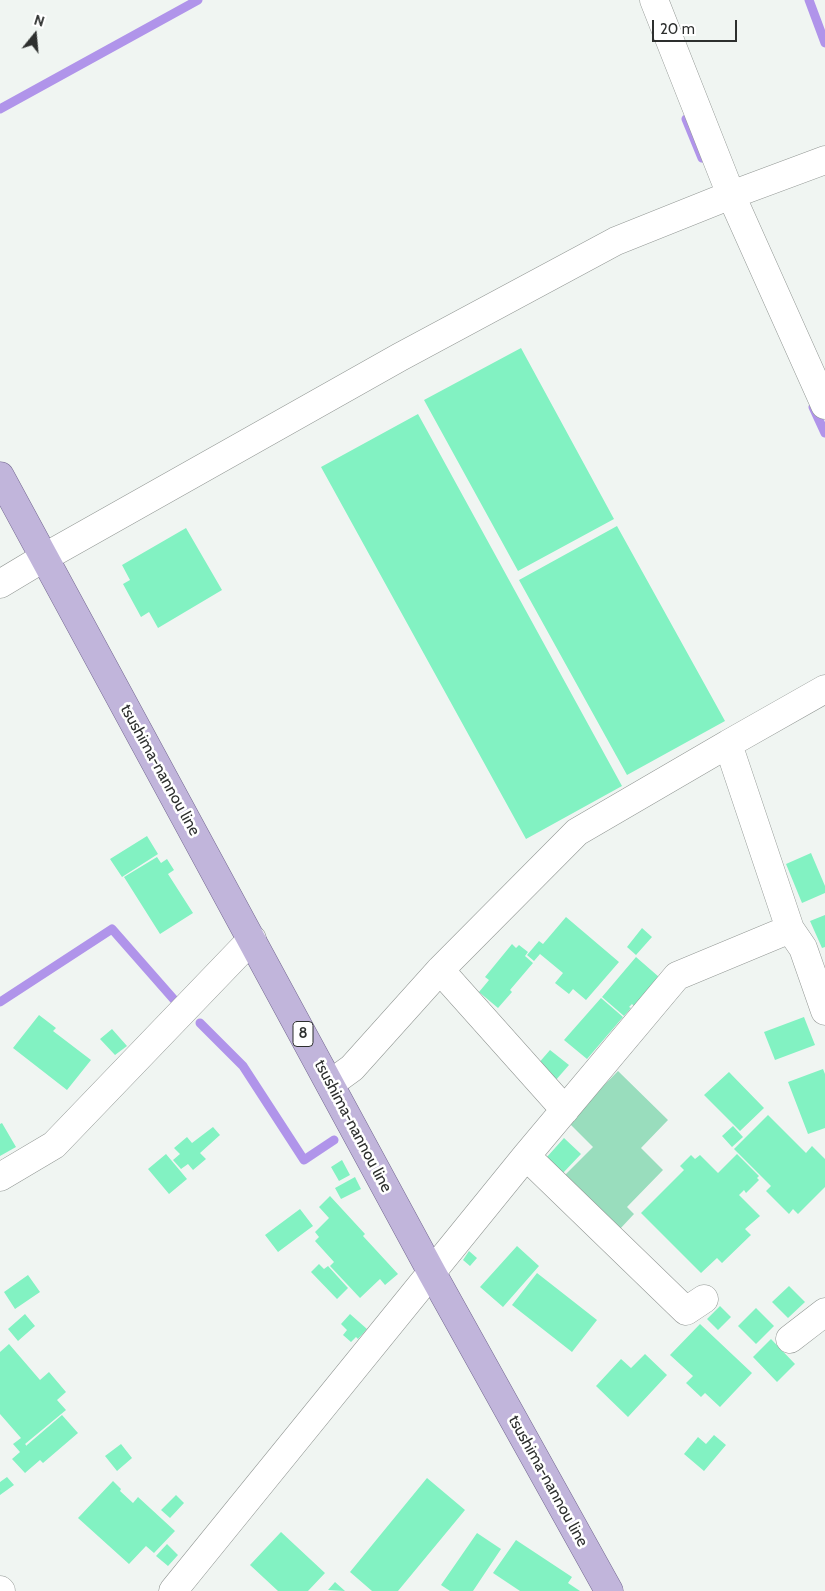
<!DOCTYPE html>
<html>
<head>
<meta charset="utf-8">
<style>
  body { margin:0 }
  #map { position:relative; width:825px; height:1591px; overflow:hidden; background:#f0f5f2; font-family:Cabin,sans-serif }
  canvas { display:block }
  .north { position:absolute; left:10px; top:10px; width:50px; height:50px; -webkit-text-stroke:4px #fff; paint-order:stroke; rotate:17deg; font-size:14px; font-weight:700; line-height:20px; text-align:center; color:#2d2f2e }
  .north::after { content:''; display:block; margin:auto; width:18px; height:22px; background:#2d2f2e; clip-path:polygon(50% 0,100% 100%,50% 72%,0 100%) }
  .scale { position:absolute; left:652px; top:20px; width:85px; height:22px; box-sizing:border-box; border:2px solid #2d2f2e; border-top:0; padding-left:6px; font-size:15px; line-height:18px; white-space:nowrap; color:#2d2f2e; -webkit-text-stroke:4px #fff; paint-order:stroke }
</style>
</head>
<body>
<div id="map">
<canvas width="825" height="1591"></canvas>
<div class="north">N</div>
<div class="scale">20 m</div>
</div>
<script>
const g = document.querySelector('canvas').getContext('2d');
g.lineJoin = 'round';
function paint(path, color) {
  g.fillStyle = color;
  g.fill(path, 'evenodd');
}
function trace(path, color, width, dash) {
  g.strokeStyle = color;
  g.lineWidth = width;
  g.lineCap = dash ? 'butt' : 'round';
  g.setLineDash(dash || []);
  g.stroke(path);
}
function label(font, color, halo, rows, align = 'center') {
  g.font = font + ' Cabin,sans-serif';
  g.lineWidth = 5;
  g.setLineDash([]);
  g.textBaseline = 'middle';
  g.strokeStyle = halo;
  g.fillStyle = color;
  for (const [text, x, y, turn = 0] of rows) {
    g.save();
    g.translate(x, y);
    g.rotate((+turn || 0) * Math.PI / 180);
    g.textAlign = isNaN(turn) ? turn : align;
    if (halo) g.strokeText(text, 0, 0);
    g.fillText(text, 0, 0);
    g.restore();
  }
}
paint(new Path2D(`
  M618,1071L668,1120L641,1148L663,1170L627,1207L634,1214L619,1230L564,1176L593,1147L568,1122Z`), '#99ddbd');
trace(new Path2D(`
  M809,0L825,43
  M0,109L198,0
  M686,119L702,158
  M813,407L825,433
  M0,1002L112,929L177,1003
  M200,1023L243,1066L304,1160L334,1140`), '#b094ea', 9);
paint(new Path2D(`
  M521,348L614,519L518,571L424,400Z
  M418,414L622,786L526,839L321,467Z
  M617,526L725,721L627,775L519,580Z
  M186,528L222,590L158,628L149,612L141,617L123,584L130,580L122,565Z
  M147,836L158,854L122,877L110,859Z
  M811,853L825,886V893L802,903L786,864Z
  M157,857L161,863L167,859L174,870L168,874L193,913L160,934L124,877Z
  M825,915V947L822,948L810,921Z
  M566,917L619,962L586,1000L573,989L569,994L555,983L563,973L540,954L534,961L527,955L539,941L543,944Z
  M642,928L652,937L636,955L627,947Z
  M512,944L516,948L519,945L528,952L525,956L533,963L510,990L512,992L498,1008L479,992L489,980L485,977Z
  M636,957L659,977L634,1006L632,1004L629,1007L631,1008L624,1016L602,997Z
  M601,998L623,1017L587,1059L564,1040Z
  M39,1015L56,1028L53,1031L91,1060L67,1090L13,1048Z
  M804,1017L815,1045L775,1060L764,1032Z
  M112,1029L127,1046L115,1055L100,1039Z
  M550,1050L569,1065L555,1081L537,1065Z
  M823,1069L825,1074V1128L808,1134L788,1082Z
  M729,1072L764,1108L740,1131L704,1095Z
  M768,1115L806,1153L812,1146L825,1159V1187L798,1214L793,1209L789,1214L766,1191L771,1186L734,1149Z
  M2,1123L16,1147L0,1156V1124Z
  M733,1126L743,1137L732,1147L722,1136Z
  M213,1127L220,1135L200,1153L206,1159L193,1170L188,1164L181,1169L173,1160L180,1154L174,1148L187,1137L192,1143Z
  M564,1138L581,1154L563,1173L546,1158Z
  M166,1154L187,1179L169,1194L148,1169Z
  M737,1154L759,1176L757,1178L759,1180L746,1193L744,1190L739,1195L760,1216L745,1229L751,1235L722,1263L717,1258L701,1273L641,1213L684,1170L680,1166L691,1155L695,1159L700,1155L718,1173Z
  M342,1160L350,1175L339,1181L331,1167Z
  M355,1177L361,1189L341,1199L335,1188Z
  M330,1196L365,1234L363,1236L398,1274L385,1285L380,1279L360,1298L330,1266L334,1262L315,1241L319,1237L315,1232L329,1218L319,1207Z
  M300,1209L313,1226L278,1252L265,1235Z
  M517,1246L539,1266L503,1307L480,1287Z
  M469,1251L477,1258L470,1266L463,1260Z
  M319,1264L324,1269L328,1266L348,1288L337,1299L311,1272Z
  M537,1273L597,1320L572,1352L512,1305Z
  M28,1275L40,1292L15,1309L4,1292Z
  M789,1286L805,1302L788,1318L772,1302Z
  M720,1306L731,1317L718,1330L707,1319Z
  M756,1308L774,1326L756,1344L738,1326Z
  M25,1314L35,1326L18,1341L8,1329Z
  M350,1314L367,1329L358,1339L356,1337L351,1342L343,1335L347,1330L341,1324Z
  M700,1324L752,1373L720,1407L705,1393L701,1397L686,1383L693,1376L670,1355Z
  M771,1339L795,1364L777,1382L753,1357Z
  M9,1344L40,1380L49,1372L66,1392L57,1400L66,1410L25,1444L27,1446V1445L62,1415L78,1433L43,1463L40,1460L25,1473L12,1459L20,1452L13,1444L21,1438L0,1414V1352Z
  M645,1354L667,1375L628,1417L596,1386L621,1359L631,1368Z
  M714,1435L726,1445L704,1471L684,1454L698,1437L706,1444Z
  M121,1444L132,1458L117,1471L105,1456Z
  M7,1477L14,1485L0,1495V1482Z
  M427,1478L465,1510L398,1591H372L350,1572Z
  M113,1481L121,1489L120,1491L133,1503L138,1497L175,1531L154,1553L146,1546L129,1564L78,1518Z
  M176,1495L184,1503L170,1518L161,1510Z
  M281,1532L325,1573L308,1591H278L250,1565Z
  M477,1533L501,1549L473,1591H450L441,1585Z
  M516,1540L572,1577L568,1583L580,1591H520L493,1573Z
  M167,1544L178,1555L168,1566L156,1556Z
  M335,1582L345,1591L328,1590Z`), '#82f2c2');
const minor = new Path2D(`
  M654,0L731,195L825,405
  M0,584L45,557L400,357L616,241L731,195L825,160
  M790,929L728,744L825,689
  M440,970L565,1110
  M330,1084L352,1068L440,970L577,832L728,744
  M526,1156L686,1311L704,1299
  M0,1177L54,1145L252,939
  M790,1339L825,1312
  M0,1590L1,1591
  M173,1591L526,1156L677,976L790,929L803,948L825,1011`);
const major = new Path2D(`
  M0,476L432,1273L609,1591`);
trace(minor, '#929794', 29);
trace(major, '#72668f', 29);
trace(minor, '#fff', 28);
trace(major, '#c1b5db', 28);
for (const [x, y, w] of [
  [303,1034,20]
]) {
  const box = new Path2D();
  box.roundRect(x - w / 2, y - 12.5, w, 25, 4);
  g.fillStyle = '#fff';
  g.fill(box);
  trace(box, '#2d2f2e', 1);
}
label('bold 15px', '#2d2f2e', null, [
  ["8",303,1034]
]);
label('16px', '#2d2f2e', '#fff', [
  ["tsushima-nannou line",160,770,61],
  ["tsushima-nannou line",353,1126,62],
  ["tsushima-nannou line",548,1481,61]
]);
</script>
</body>
</html>
